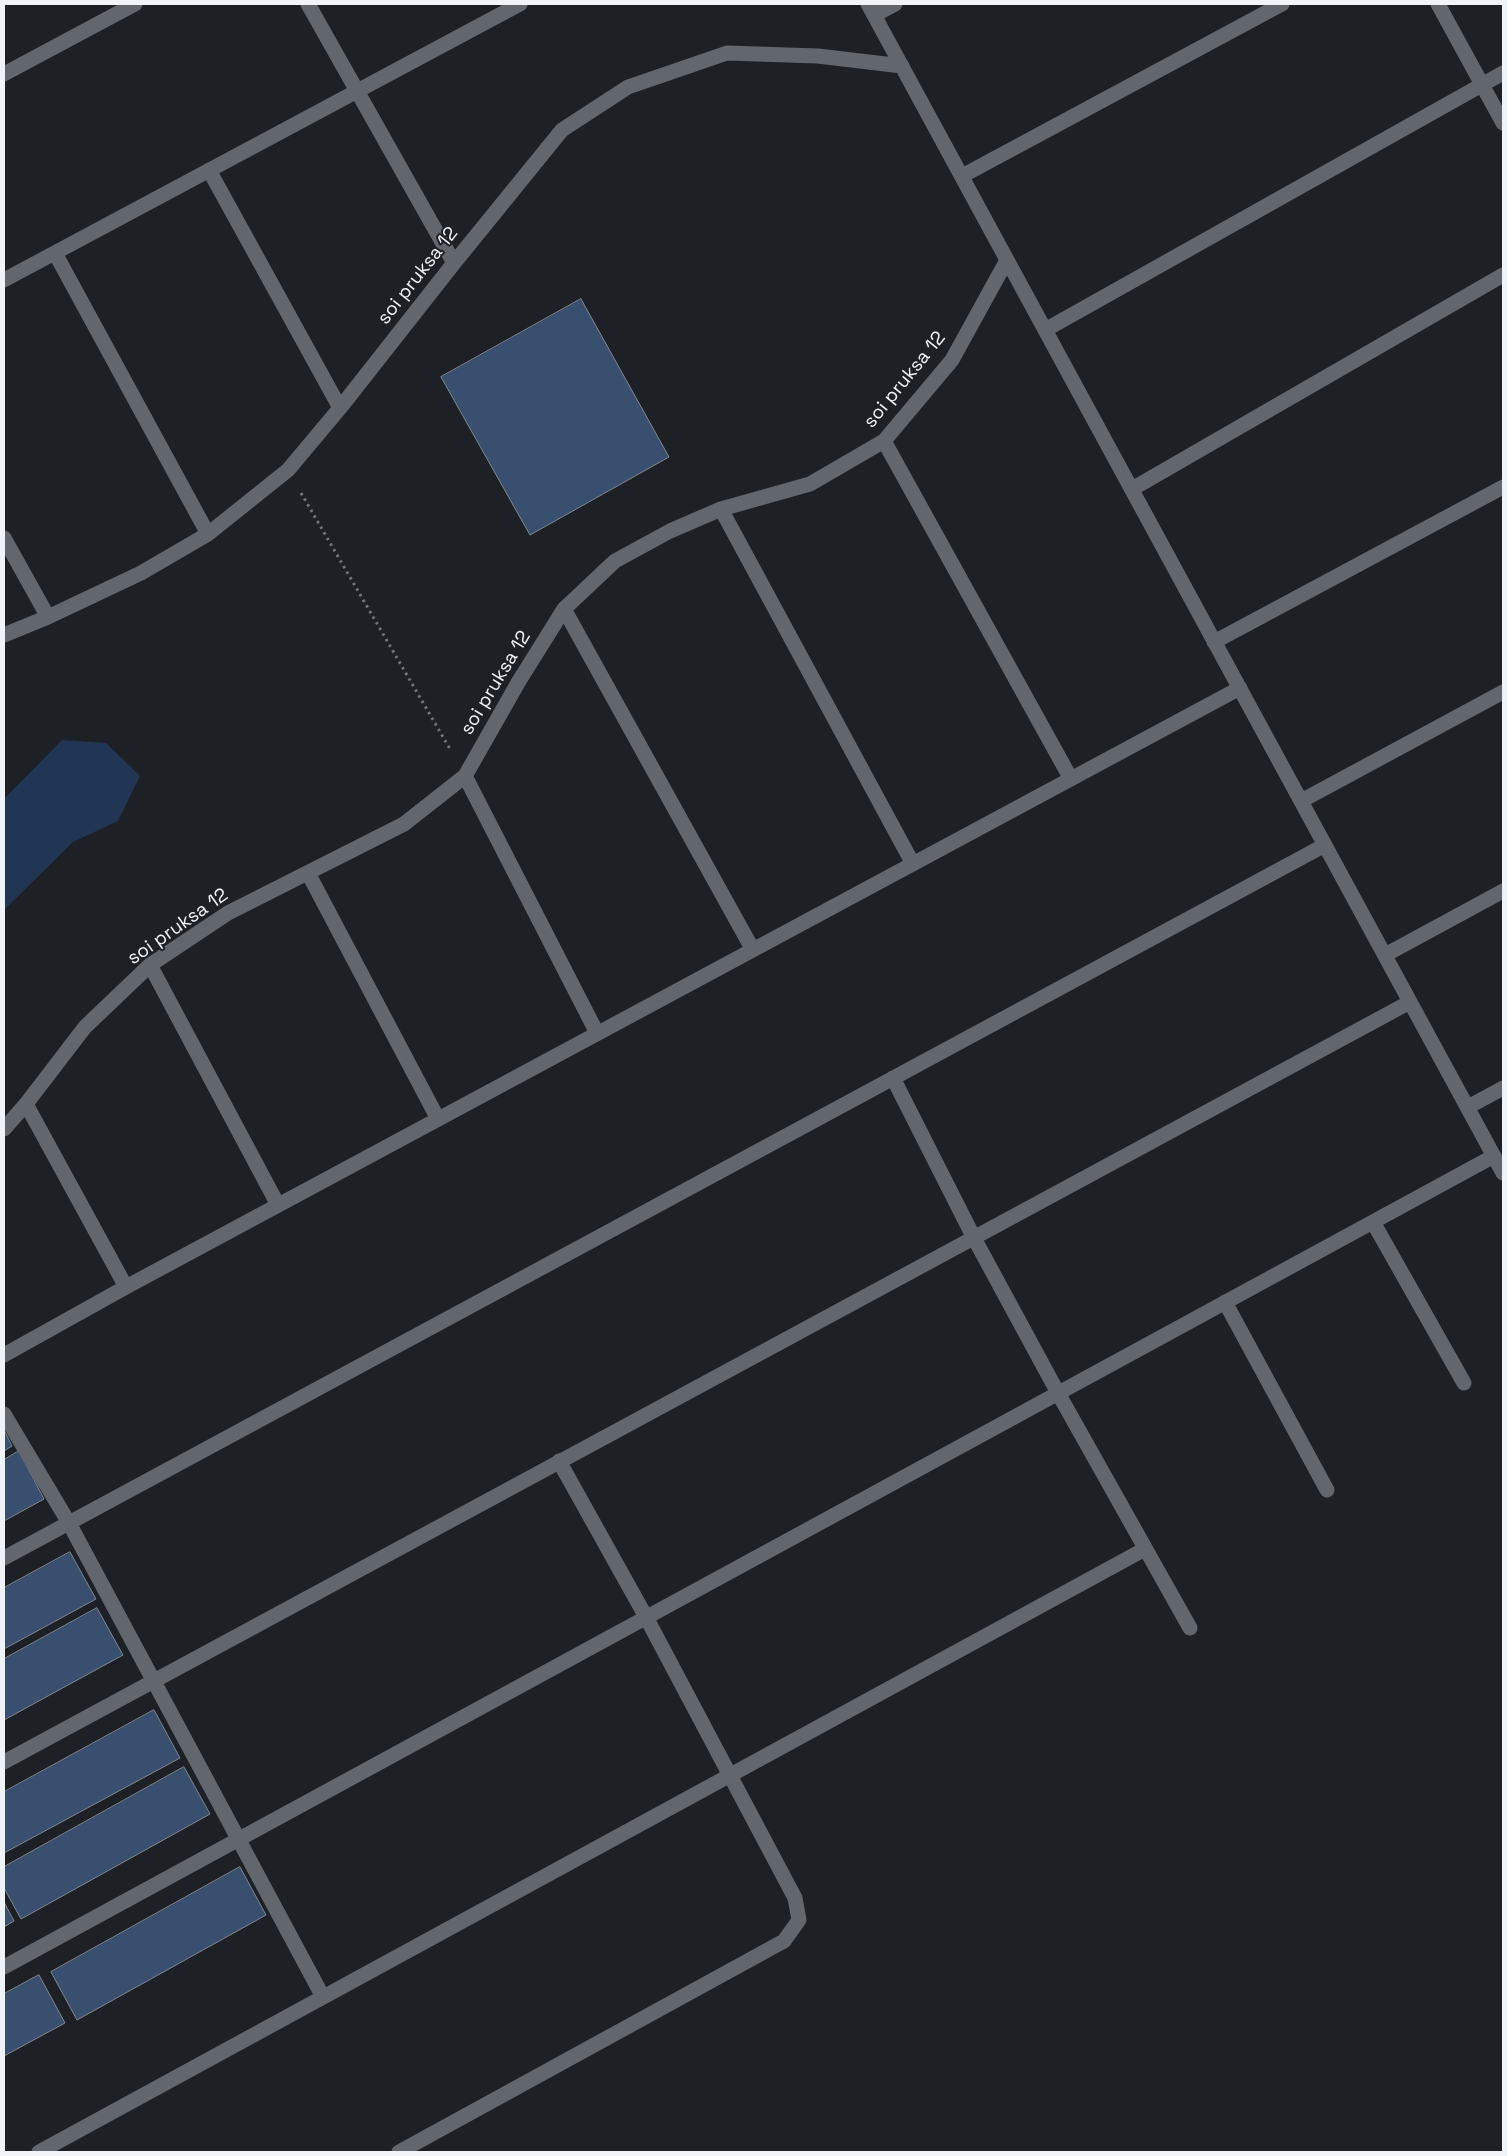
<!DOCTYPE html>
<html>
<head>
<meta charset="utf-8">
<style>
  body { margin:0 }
  #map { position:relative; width:1507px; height:2156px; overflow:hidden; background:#1d2126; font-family:"Space Grotesk",sans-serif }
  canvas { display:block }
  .frame { position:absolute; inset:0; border:5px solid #f0f3f7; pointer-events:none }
</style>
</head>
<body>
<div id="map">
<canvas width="1507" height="2156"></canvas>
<div class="frame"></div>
</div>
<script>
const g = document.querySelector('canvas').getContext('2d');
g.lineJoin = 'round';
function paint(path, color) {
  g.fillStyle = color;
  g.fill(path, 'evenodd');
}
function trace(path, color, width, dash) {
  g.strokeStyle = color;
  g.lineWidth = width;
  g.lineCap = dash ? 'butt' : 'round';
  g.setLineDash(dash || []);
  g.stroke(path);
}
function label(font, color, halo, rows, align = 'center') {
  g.font = font + ' "Space Grotesk",sans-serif';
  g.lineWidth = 4;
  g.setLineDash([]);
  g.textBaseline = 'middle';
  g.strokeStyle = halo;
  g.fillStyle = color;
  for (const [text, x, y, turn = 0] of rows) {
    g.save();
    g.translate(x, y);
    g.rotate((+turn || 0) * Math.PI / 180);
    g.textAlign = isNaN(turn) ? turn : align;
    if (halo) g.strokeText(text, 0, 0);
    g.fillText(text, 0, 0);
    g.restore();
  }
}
paint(new Path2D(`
  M62,740L106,743L140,776L118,821L73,842L4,910V799Z`), '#203654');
const building = new Path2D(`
  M581,299L669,457L530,535L441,377Z
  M4,1430L12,1446L4,1451Z
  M19,1451L44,1499L4,1521V1460Z
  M70,1552L96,1599L4,1649V1588Z
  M97,1608L123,1655L4,1720V1659Z
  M154,1710L180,1758L4,1853V1792Z
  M184,1767L210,1814L21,1919L4,1888V1867Z
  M240,1867L266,1915L77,2020L51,1972Z
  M4,1902L14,1921L4,1927Z
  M39,1975L65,2023L4,2056V1994Z`);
paint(building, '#384f6f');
trace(building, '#83888f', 1);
trace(new Path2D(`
  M301,493L450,749`), '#707378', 3, [2.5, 4]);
trace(new Path2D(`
  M308,4L454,263
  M868,4L1503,1173
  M1438,4L1503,123
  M874,15L895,4
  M4,74L135,4
  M209,170L340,408
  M962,176L1282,4
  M55,253L208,534
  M4,280L520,4
  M1045,330L1503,73
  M884,441L1071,779
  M1132,489L1503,275
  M721,509L913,864
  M4,538L48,617
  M564,609L753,950
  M4,635L48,617L141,573L208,534L288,470L340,408L454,263L562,130L628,87L727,53L818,56L902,66
  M1214,642L1503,487
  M465,776L597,1033
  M1301,801L1503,692
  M308,873L438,1119
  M1385,955L1503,891
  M150,965L278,1205
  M893,1078L974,1238L1058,1393L1190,1628
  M26,1104L126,1287
  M1468,1107L1503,1088
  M4,1129L26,1104L85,1027L150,965L228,913L404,824L465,776L519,681L564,609L615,561L670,531L721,509L810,484L884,441L952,360L1007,260
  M1373,1222L1464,1383
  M1225,1302L1327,1490
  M4,1355L126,1287L1240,688
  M4,1414L69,1523L323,1997
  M4,1558L1325,845
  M4,1762L1410,1002
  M4,1967L1494,1156
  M39,2152L1145,1549
  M399,2152L784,1941L799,1920L795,1898L646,1617L559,1461`), '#62676e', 15);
label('19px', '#f0f3f7', '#1d2126', [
  ["soi pruksa 12",418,276,-52],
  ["soi pruksa 12",905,380,-51],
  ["soi pruksa 12",496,683,-59],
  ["soi pruksa 12",178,927,-35]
]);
</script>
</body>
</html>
